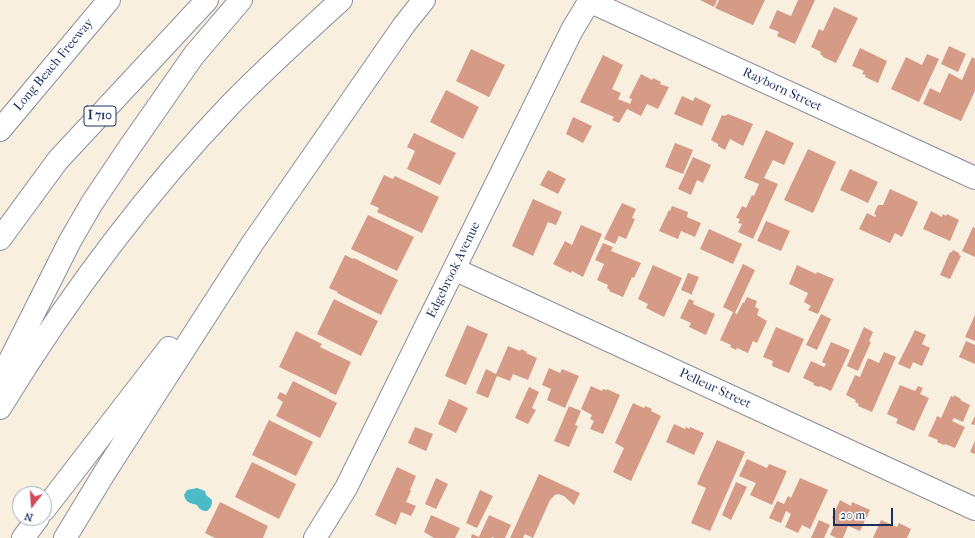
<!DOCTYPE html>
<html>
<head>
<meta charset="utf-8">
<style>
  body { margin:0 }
  #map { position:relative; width:975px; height:538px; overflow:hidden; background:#f8efdf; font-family:"IM FELL French Canon",serif }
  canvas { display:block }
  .north { position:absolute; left:12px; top:486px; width:40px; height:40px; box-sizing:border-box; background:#fff; border:1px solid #a4acbf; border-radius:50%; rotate:197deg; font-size:11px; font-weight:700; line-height:16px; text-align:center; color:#1b2f5e }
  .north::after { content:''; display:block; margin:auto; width:14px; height:18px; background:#d1495b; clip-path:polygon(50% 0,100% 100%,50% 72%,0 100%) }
  .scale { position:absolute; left:833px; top:508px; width:60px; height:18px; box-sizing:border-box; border:2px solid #1b2f5e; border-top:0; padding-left:5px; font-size:12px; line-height:14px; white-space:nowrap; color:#1b2f5e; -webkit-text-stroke:3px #fff; paint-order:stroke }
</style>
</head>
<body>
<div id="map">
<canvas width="975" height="538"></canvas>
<div class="north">N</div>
<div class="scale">20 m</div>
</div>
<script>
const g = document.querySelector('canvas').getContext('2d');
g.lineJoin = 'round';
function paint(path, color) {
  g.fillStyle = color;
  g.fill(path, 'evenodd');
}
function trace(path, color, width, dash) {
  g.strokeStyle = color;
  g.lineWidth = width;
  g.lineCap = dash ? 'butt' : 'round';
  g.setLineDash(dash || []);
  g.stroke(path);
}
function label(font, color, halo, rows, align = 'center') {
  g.font = font + ' "IM FELL French Canon",serif';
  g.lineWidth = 3;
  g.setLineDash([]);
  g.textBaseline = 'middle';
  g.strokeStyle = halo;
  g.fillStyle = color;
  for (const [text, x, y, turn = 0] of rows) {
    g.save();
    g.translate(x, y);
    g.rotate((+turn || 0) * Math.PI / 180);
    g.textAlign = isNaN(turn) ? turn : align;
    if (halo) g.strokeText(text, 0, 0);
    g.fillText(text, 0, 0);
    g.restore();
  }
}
paint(new Path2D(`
  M197,488L205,491L206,495L212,500C212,505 211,508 207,511C202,511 199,509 197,505C190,503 186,503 184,495L187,490Z`), '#4cbac7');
paint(new Path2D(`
  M700,0H717L714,7Z
  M719,0H765L753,25L715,8Z
  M798,0H815L795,44L777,36L779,32L769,28L777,10L791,16Z
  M834,7L858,18L836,63L823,57V56L820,54L821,52L811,47L819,29L823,31Z
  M949,46L966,54L958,72L941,64Z
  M860,48L887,61L878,83L865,77L866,75L862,74L864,71L852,66Z
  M471,49L505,65L489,97L456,81Z
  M927,54L939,59L919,102L891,89L906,57L922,65Z
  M603,55L623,65L612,89L621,93L618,99L630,104L632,99L629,98L641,74L652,80L653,78L661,82L660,84L669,87L658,109L647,104L641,116L627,109L619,123L612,120L614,117L580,102Z
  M972,57L975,59V91L961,121L923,104L930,88L940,93L949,73L962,80Z
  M446,90L479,107L463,139L430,122Z
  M682,96L693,101L695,97L711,105L702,126L674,114Z
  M728,114L753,124L743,146L730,139L725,150L718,146V144L711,140L722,115L725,116Z
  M573,117L592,126L583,143L566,134Z
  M766,130L794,143L784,165L773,160L764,178L778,184L753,239L738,232L742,224L738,223L740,219L736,218L742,206L746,208L752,195L754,196L759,184L744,178Z
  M414,133L456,153L440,185L407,169L415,151L407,147Z
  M675,143L693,150L683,174L665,167Z
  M808,149L836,162L813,213L784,200Z
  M693,157L711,165L703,183L697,180L691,195L678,189Z
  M850,169L878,182L868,203L840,190Z
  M548,170L566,179L558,194L540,185Z
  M384,175L393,179L395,176L439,197L422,233L377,212L379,208L370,204Z
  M890,189L918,202L902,237L895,233L890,243L859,229L867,213L875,217L876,215L874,214L878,205H883Z
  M533,199L562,212L556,225L548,222L533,256L512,246Z
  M622,203L636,209L632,218L635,219L626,239L619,236L615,244L604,239Z
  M672,206L688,212L687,217L701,223L695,237L681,231L678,239L659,231L669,210L670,211Z
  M931,211L942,217L943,214L946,216L947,214L959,220L950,241L923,229Z
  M368,215L414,237L397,271L351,249Z
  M766,221L790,231L781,251L757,241Z
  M581,225L602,234L583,277L572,271L571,273L553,264L565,241L572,245Z
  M973,227L975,228V257L962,251Z
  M709,229L742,244L733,264L700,249Z
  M603,243L613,247L611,251L641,263L634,278L632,277L623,297L609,291L610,290L607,288L608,285L597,280L604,264L595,260Z
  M953,250L959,253V255L961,256L950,279L940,275L950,252L951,253Z
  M345,255L353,259L354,258L398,280L381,315L337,293L338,292L329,288Z
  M743,264L755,270L735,313L737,314L743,302L744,303L747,297L757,301L755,307L759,309L757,315L767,321L757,343L753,341L748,353L737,348L736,350L730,347L731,345L720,340L733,312L723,307Z
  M653,265L682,278L664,317L646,308L648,304L638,299Z
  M797,265L816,274L817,272L834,279L818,314L808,310L811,306L804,302L808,293L789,284Z
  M688,273L699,277L692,293L693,295L681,290Z
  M334,299L378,321L361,356L317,334Z
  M689,299L694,301L693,304L715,314L706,335L689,327L691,323L680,318Z
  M821,314L831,319L817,350L806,345Z
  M975,315V341L965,337Z
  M467,325L488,334L466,385L445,376Z
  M776,327L804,339L789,373L772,366L773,361L763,357Z
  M864,327L873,332L869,341L871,342L858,371L847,366Z
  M915,330L926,335L922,344L930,348L922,366L913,362L910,369L898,364Z
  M296,331L322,344L320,347L351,362L336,395L329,392V391L279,367Z
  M966,341L975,345V364L959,357Z
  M831,342L850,350L831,391L820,386L819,387L813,385L814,383L803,378L811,361L824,367L826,364L822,362Z
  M508,346L520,351L521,349L527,352L526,353L537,358L528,380L513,374L510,381L497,376L488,398L476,393L486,369L496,374Z
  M884,352L896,357L872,412L858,406L859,404L855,402L856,400L846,395L855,375L860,377L868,358L879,363Z
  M549,368L560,373L562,369L579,376L565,408L547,400L551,389L542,385Z
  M293,381L337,403L320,438L276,416L283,402L277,398L280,392L286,395Z
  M900,385L915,391L918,386L923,388L920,394L929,398L914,431L896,423L898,419L887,414Z
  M591,386L602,391L603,389L607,390V389L620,395L603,434L590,429L594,421L590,419L592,415L581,409Z
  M529,387L539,392L532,408L536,410L528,424L515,418Z
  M954,395L961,399L960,400L970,405L963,422L954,418L952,421L965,427L955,448L945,444L944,445L937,442L938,440L928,436L936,419L937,416L941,418L951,396L954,397Z
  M449,399L468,408L456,433L438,424Z
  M633,403L644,408L645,406L652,409L651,411L661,416L631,481L613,472L624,448L615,443Z
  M569,406L581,411L575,425L578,426L569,447L554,441Z
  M975,416V425L971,424Z
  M269,420L313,442L296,476L252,455Z
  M674,424L685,429L686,427L690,429V427L704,433L694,455L666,442Z
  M415,427L433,434L426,451L408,443Z
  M717,440L745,452L710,531L691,523L706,488L697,484Z
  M975,441V454L970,452Z
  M747,459L767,468L769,464L787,471L772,505L750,495L756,483L739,476Z
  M252,462L296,484L279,519L235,497Z
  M397,467L416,476L410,490L411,491L406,502L416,506L411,516L401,512L396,525L375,515Z
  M539,474L580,493L574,505L564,496L558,494L555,495L550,500L533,538L525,534L523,538H510Z
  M436,478L448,484L436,509L425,504Z
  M800,478L828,490L810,529L802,525L798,533L785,527L791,514L786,511L781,523L769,518L777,501L784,504L788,496L791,498Z
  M736,482L747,487L731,520L722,515Z
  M480,490L493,496L477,528L466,523Z
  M840,500L851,506L852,502L870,510L860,531L848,526L843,538H837L830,535L836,521L832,518Z
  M220,502L268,526L263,538H215L205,533Z
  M431,515L460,528L455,538H434L424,532Z
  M489,515L511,525L505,538H495L492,537L491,538H471L472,534L479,537Z
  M819,520L830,525L824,538H811Z
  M881,520L897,527L899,523L911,529L907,538H873Z`), '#d59b87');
const minor = new Path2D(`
  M589,1L975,178
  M454,269L975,509
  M315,538L346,488L572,30L590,0`);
const highway = new Path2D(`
  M0,130L109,0
  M0,239L58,160L207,0
  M0,380L70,241L92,203L129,148L194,55L241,0
  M0,408C66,300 143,196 231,104C266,68 304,34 341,0
  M44,510L169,348
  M23,538L38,518
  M65,538L105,472L252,244L404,25L424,0`);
trace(minor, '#8a8f9e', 24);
trace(highway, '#8a8f9e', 24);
trace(minor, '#fff', 22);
trace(highway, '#fff', 22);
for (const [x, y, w] of [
  [100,116,32]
]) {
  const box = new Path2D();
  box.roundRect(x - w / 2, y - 10, w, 20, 3);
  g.fillStyle = '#fff';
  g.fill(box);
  trace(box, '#1b2f5e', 1);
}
label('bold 12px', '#1b2f5e', null, [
  ["I 710",100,116]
]);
label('13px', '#1b2f5e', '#fff', [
  ["Long Beach Freeway",54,65,-50],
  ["Rayborn Street",782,90,25],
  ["Edgebrook Avenue",454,270,-64],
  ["Pelleur Street",715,389,25]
]);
</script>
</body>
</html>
